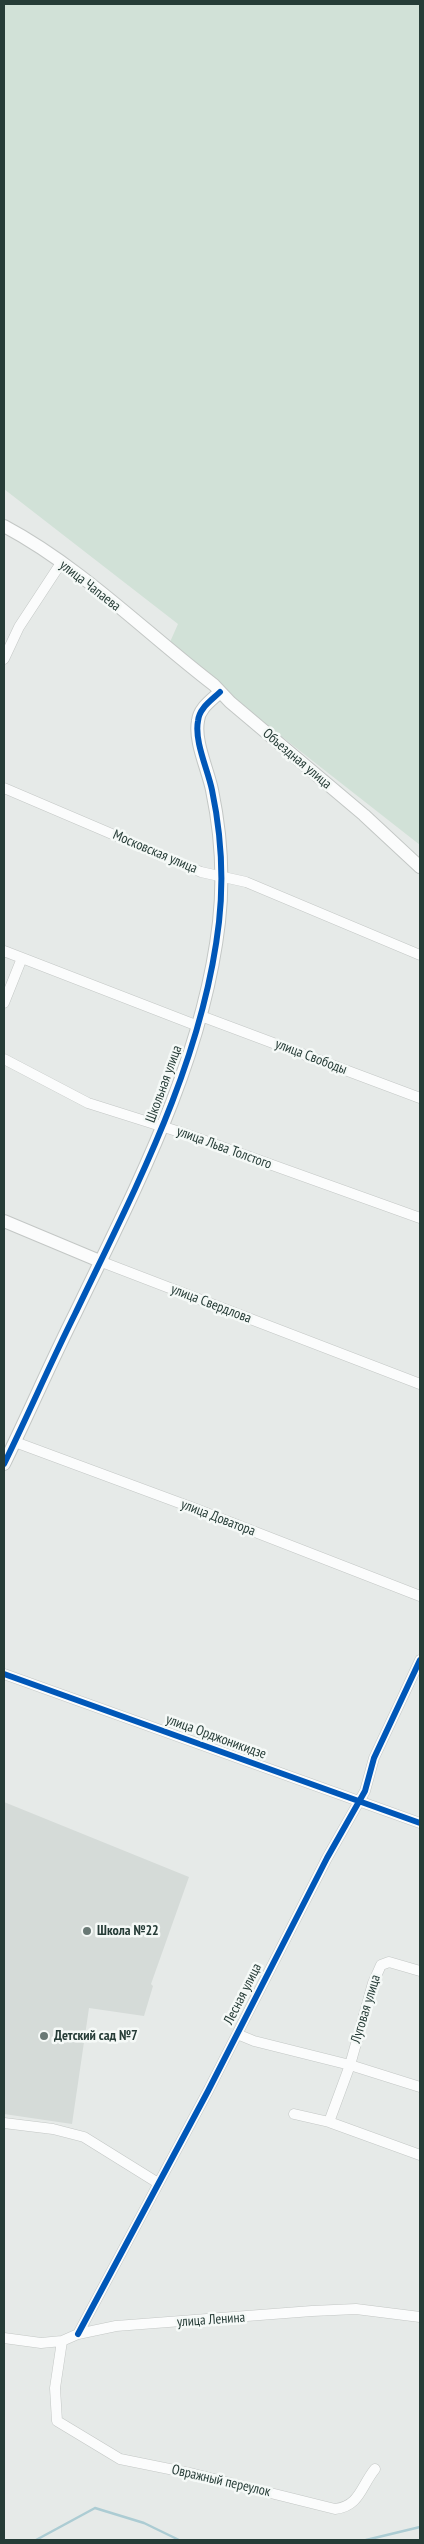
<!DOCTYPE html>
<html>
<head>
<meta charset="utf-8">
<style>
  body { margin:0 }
  #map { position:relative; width:424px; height:2544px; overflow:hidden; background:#e6eae8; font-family:"PT Sans Narrow",sans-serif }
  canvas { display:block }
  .frame { position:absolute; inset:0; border:5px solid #263c37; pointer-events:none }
</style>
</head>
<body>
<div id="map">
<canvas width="424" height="2544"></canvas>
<div class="frame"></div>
</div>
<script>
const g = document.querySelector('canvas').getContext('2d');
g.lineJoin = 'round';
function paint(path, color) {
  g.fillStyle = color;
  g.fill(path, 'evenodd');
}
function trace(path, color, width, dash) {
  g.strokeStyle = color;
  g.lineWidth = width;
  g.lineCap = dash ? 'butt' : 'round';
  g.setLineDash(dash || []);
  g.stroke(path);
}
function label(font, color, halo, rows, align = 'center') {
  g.font = font + ' "PT Sans Narrow",sans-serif';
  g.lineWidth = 5;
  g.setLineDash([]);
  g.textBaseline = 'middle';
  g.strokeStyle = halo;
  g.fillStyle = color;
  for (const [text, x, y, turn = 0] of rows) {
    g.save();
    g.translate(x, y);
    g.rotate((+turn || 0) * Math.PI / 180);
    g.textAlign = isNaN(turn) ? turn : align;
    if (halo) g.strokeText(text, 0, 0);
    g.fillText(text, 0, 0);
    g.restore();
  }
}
paint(new Path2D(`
  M4,1802L189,1877L151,1984L153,1986L144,2016L89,2008L72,2124L4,2114Z`), '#d5dbd8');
paint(new Path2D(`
  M4,4H420V845L221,689L166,651L178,624L4,489Z`), '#d1e1d7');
trace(new Path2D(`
  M36,2540L95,2508L144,2523L179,2540
  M366,2540L420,2527`), '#acccd3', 2.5);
const minor = new Path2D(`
  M4,659L19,627L61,563
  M4,788L201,872L246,882L420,955
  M4,951L198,1026
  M4,1003L22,958
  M201,1016L420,1098
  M4,1059L88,1103L183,1133L420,1218
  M102,1262L420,1384
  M15,1442L196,1509L420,1596
  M4,1674L420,1823
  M237,2034L254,2041L350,2065L420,2087
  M294,2114L329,2122L420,2155
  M329,2122L350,2065L373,1983L381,1965L389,1962L420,1971
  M4,2123L53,2129L84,2137L158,2183
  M78,2334L208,2091L327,1858L365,1791L374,1758L420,1660
  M4,2338L41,2343L62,2341L78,2334L116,2326L312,2311L356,2309L420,2317
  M62,2341L55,2388L57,2421L120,2459L194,2474L335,2509C360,2506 361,2486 375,2469`);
const tertiary = new Path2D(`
  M4,526C81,567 145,632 214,685L230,702L364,815L420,867
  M4,1221L102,1262
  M4,1464C28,1415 50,1364 75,1314C135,1189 203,1062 219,922C224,877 221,833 212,790C208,770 194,741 198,721C199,708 212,700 220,692`);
trace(minor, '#c3c7c5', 11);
trace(tertiary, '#c3c7c5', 14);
trace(minor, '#fbfcfc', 10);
trace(tertiary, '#fbfcfc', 12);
trace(new Path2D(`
  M4,1464C28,1415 50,1364 75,1314C135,1189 203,1062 219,922C224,877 221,833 212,790C208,770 194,741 198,721C199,708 212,700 220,692
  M4,1674L420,1823
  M78,2334L208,2091L327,1858L365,1791L374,1758L420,1660`), '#0057b8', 6);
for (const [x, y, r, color] of [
  [87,1931,5,"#697975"],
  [44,2036,5,"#697975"]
]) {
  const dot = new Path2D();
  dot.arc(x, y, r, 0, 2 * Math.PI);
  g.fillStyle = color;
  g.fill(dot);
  trace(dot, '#f5f9f7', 2);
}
label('14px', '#263c37', '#f5f9f7', [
  ["улица Чапаева",90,586,38],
  ["Объездная улица",297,759,40],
  ["Московская улица",155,852,23],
  ["улица Свободы",311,1057,21],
  ["Школьная улица",164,1084,-70],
  ["улица Льва Толстого",224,1148,20],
  ["улица Свердлова",211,1304,21],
  ["улица Доватора",218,1518,21],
  ["улица Орджоникидзе",216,1737,20],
  ["Лесная улица",243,1994,-63],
  ["Луговая улица",366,2009,-73],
  ["улица Ленина",211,2320,-4],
  ["Овражный переулок",221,2481,13]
]);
label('bold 14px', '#263c37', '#f5f9f7', [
  ["Школа №22",97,1931],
  ["Детский сад №7",54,2036]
], 'left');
</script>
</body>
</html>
